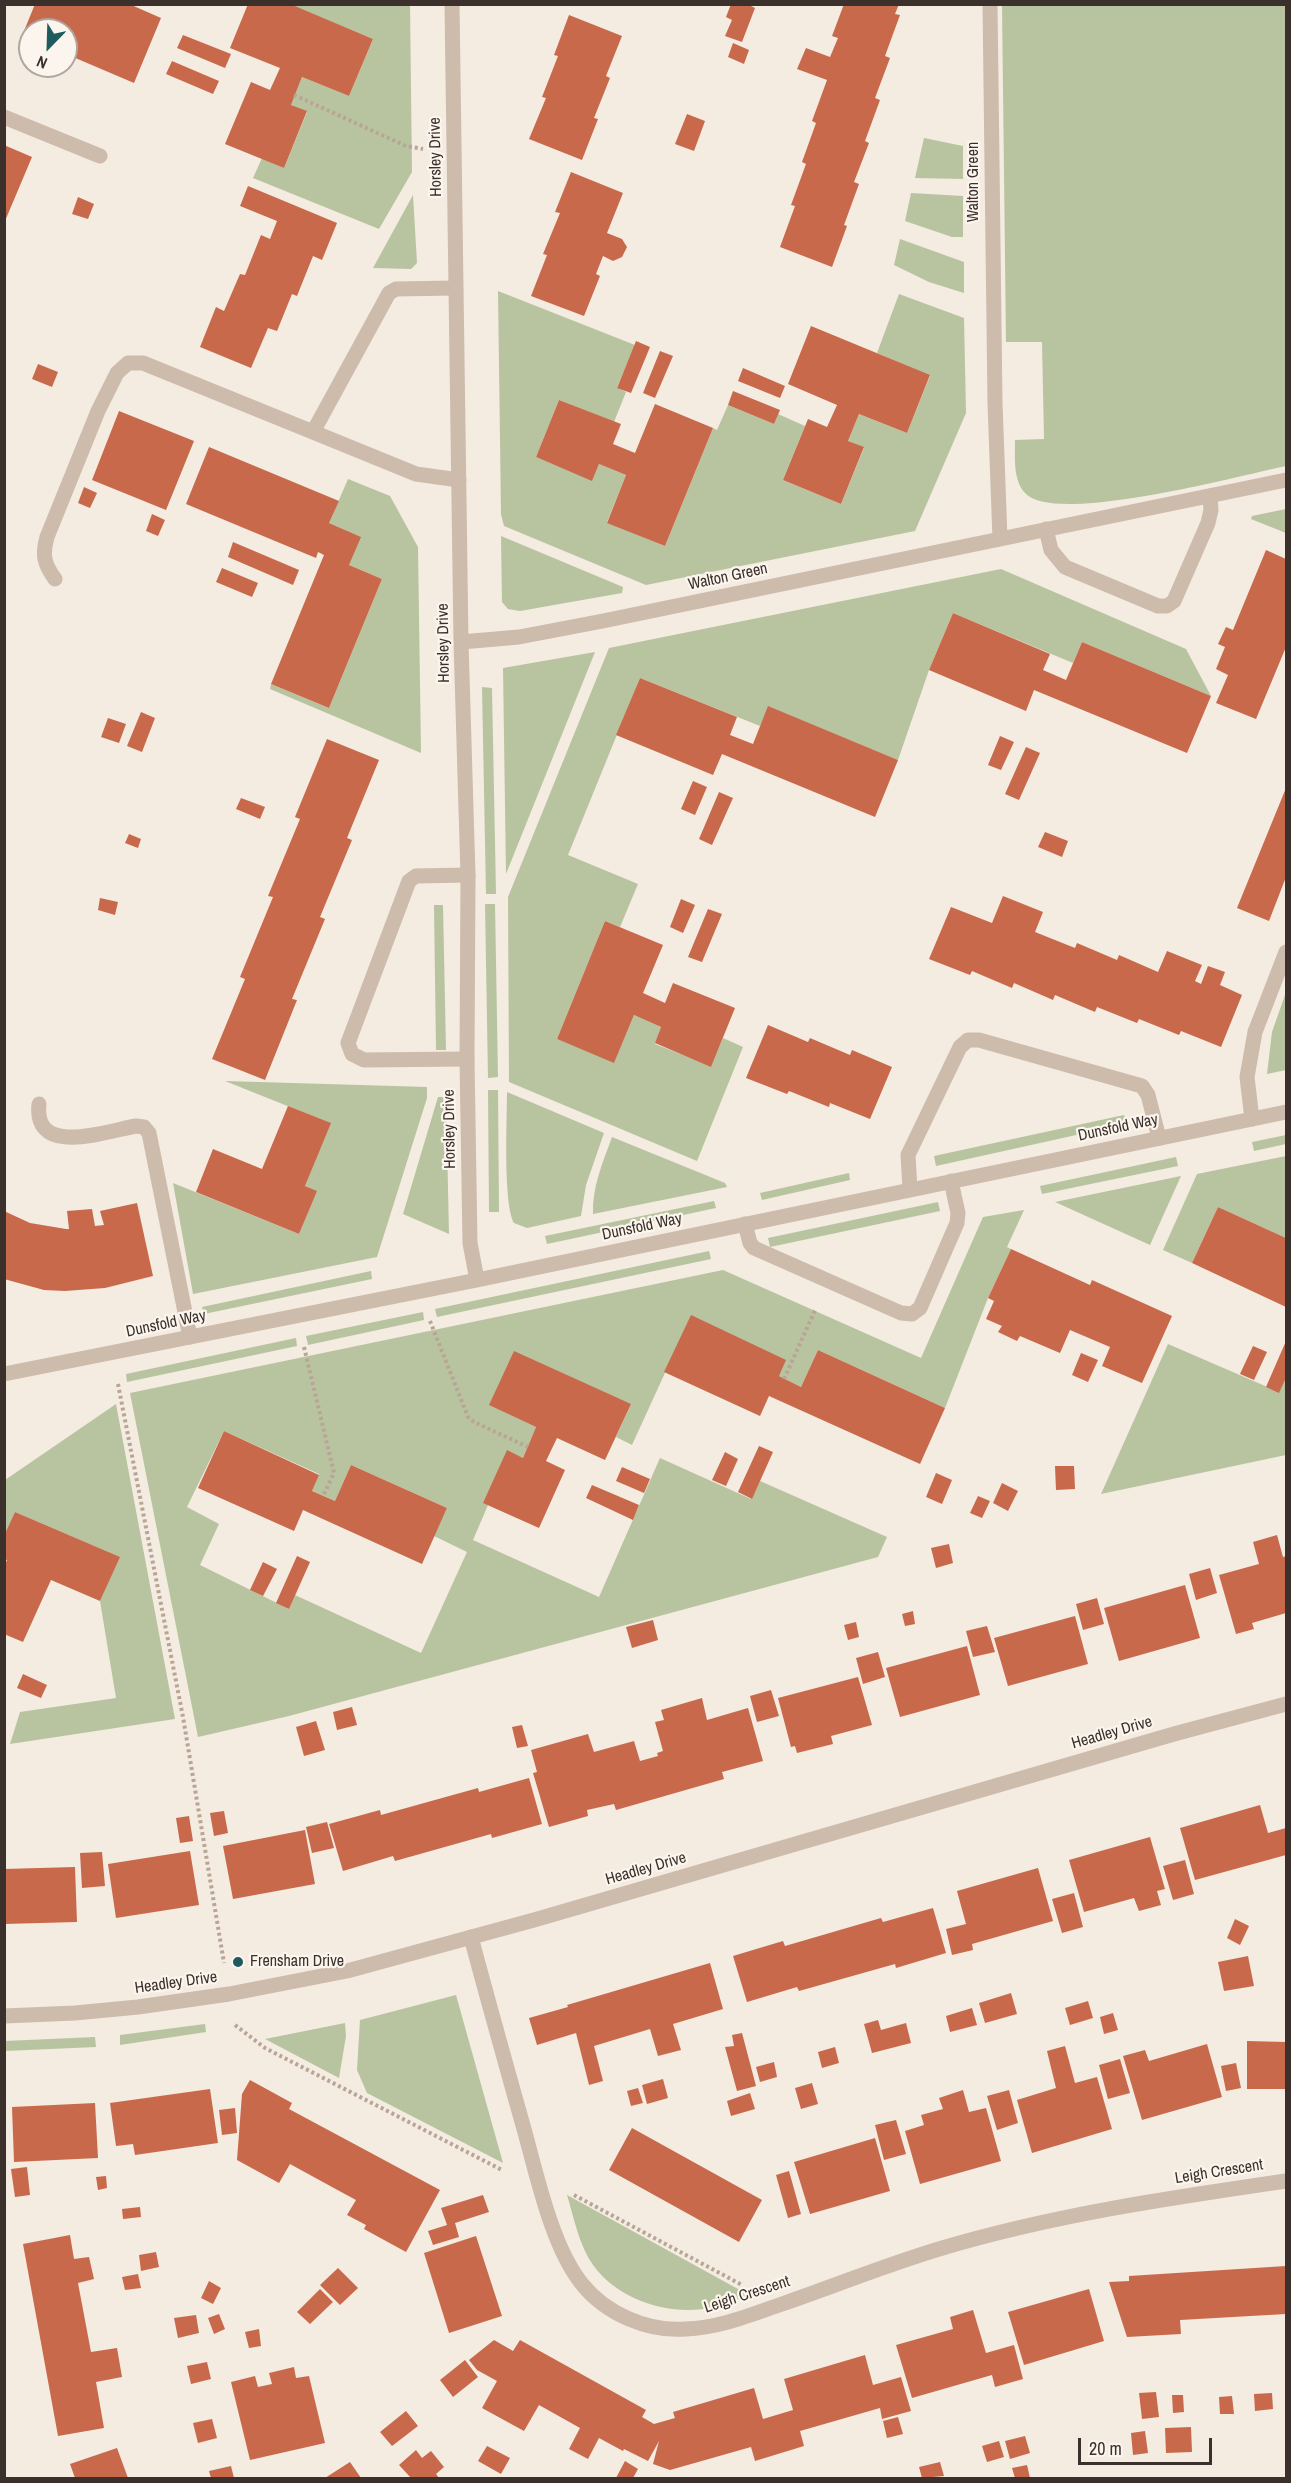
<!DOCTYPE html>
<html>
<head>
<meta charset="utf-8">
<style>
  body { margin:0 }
  #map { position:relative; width:1291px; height:2483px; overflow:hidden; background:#f4ebe1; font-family:"Archivo Narrow",sans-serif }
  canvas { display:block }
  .frame { position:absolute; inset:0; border:6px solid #3b302b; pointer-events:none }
  .north { position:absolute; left:18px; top:18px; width:60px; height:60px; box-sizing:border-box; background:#fbf5ee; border:2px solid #aea6a0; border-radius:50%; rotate:203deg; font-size:16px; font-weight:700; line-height:24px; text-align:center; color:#3b302b }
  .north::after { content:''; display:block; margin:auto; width:21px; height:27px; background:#1f5a5e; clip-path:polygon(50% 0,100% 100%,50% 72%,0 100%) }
  .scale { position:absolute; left:1078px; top:2438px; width:134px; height:27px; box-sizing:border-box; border:3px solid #3b302b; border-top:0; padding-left:8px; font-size:18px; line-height:21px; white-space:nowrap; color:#3b302b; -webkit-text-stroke:4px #fbf5ee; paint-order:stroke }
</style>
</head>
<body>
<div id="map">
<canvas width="1291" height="2483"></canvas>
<div class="frame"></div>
<div class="north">N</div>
<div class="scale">20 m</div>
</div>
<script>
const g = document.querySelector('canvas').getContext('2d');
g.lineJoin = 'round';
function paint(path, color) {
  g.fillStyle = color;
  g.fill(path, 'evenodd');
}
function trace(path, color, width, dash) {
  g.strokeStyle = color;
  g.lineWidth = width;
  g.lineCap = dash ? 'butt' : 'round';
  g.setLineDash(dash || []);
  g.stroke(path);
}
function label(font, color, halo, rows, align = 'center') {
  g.font = font + ' "Archivo Narrow",sans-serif';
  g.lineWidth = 4.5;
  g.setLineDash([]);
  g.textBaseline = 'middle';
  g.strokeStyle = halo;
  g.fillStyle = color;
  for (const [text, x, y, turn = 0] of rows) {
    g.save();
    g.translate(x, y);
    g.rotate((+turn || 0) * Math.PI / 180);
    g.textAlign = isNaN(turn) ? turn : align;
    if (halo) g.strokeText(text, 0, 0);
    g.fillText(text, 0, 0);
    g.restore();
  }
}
paint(new Path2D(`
  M290,5H410L412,172L379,229L253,178L262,158L284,168L307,112L291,105L302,77L349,96L373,39Z
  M1002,5H1286V466C1242,475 1054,526 1025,493C1013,480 1015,458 1015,440L1044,439L1042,342H1006Z
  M924,138L963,146V179L915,178Z
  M911,193L963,196V237H952L905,221Z
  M413,195L417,263L411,269L373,268Z
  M900,239L964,262V293L929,282L894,265Z
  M498,291L635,345L617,387L626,392L614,422L559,400L536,457L592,480L599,464L626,475L607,522L665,546L713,428L717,430L728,405L774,424L778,414L805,426L783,480L841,504L864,448L848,441L859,414L907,433L930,376L877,353L899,294L964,318L966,413L915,531L646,585L504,526L501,514Z
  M348,479L390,496L418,547L421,753L270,689L271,684L329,708L382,579L349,565L360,537L329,523Z
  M1286,509V533L1251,519L1252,516Z
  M501,536L623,587L622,593L520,611L508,609L502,602Z
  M1001,569L1186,649L1211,696L1082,642L1073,663L953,613L929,670L898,760L769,707L760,726L640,678L568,855L638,884L620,927L605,921L557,1039L614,1062L634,1015L661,1027L655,1044L711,1066L723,1038L743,1047L697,1161L509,1082L508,897L609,648Z
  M595,652L506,874L503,668Z
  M482,687L492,688L496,894H486Z
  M485,904H495L498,1077L488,1078Z
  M434,905H443L446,1050H436Z
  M1286,992V1070L1267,1074L1272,1032Z
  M225,1081L427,1087V1098L377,1257L193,1294L173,1183L299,1234L316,1191L305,1186L330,1123Z
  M488,1090H498L499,1212H489Z
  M507,1092L604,1133L586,1185L581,1216L527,1228L514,1223C503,1203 507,1119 507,1092Z
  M438,1097H446L449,1234L403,1214Z
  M1124,1115L1126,1124L936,1166L934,1156Z
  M1286,1135V1144L1254,1151L1252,1142Z
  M612,1137L725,1183L727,1187L593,1214C592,1187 603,1162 612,1137Z
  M1286,1156V1238L1218,1207L1192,1263L1163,1250L1197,1174Z
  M1176,1157L1178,1166L1042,1194L1040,1186Z
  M849,1173L850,1180L762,1200L760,1193Z
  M1181,1176L1150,1245L1055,1202Z
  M714,1201L716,1208L547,1244L545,1236Z
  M938,1202L940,1211L770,1247L768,1238Z
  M1024,1210L1007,1247L1011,1249L988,1298L945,1408L818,1350L801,1387L779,1376L691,1316L632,1445L616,1437L631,1404L490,1405L536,1427L523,1458L507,1451L488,1505L473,1540L599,1597L660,1458L751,1499L760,1481L887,1537L878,1557L289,1716L198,1737L130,1393L723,1270L921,1358L983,1217ZM224,1431L319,1474L312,1491L335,1501L351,1465L447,1508L434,1536L467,1552L421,1653L295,1595L289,1609L200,1565L219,1524L187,1507Z
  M709,1251L711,1259L437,1317L435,1309Z
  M371,1271L372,1279L204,1314L202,1307Z
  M423,1312L424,1320L308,1345L306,1336Z
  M296,1338L297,1346L127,1382L126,1374Z
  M1168,1344L1279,1392L1286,1378V1455L1101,1494Z
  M116,1404L175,1719L10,1744L20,1712L116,1698L100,1601L119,1557L15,1512L5,1536V1480Z
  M456,1995L503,2163L367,2093L357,2070L360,2020Z
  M345,2023L346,2036L339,2078L265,2039Z
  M205,2024L206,2032L120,2045V2035Z
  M95,2037L96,2047L5,2051V2041Z
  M567,2195L749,2295C738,2299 726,2304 714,2307C671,2317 619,2301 593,2265C579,2245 574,2218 567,2195Z`), '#b8c4a0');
paint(new Path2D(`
  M35,4H129L161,18L134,83L66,54V30H30V39L22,36Z
  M248,4H290L373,39L349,96L302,77L291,105L307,111L284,168L225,144L251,82L270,90L280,68L230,48Z
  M731,4H747L755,8L742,42L725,36L732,20L726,17Z
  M844,4H899L895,14L900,15L885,56L890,58L875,98L880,100L865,141L869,143L854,182L859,184L844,225L847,226L832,267L780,247L795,206L791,205L806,164L802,162L816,123L812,121L827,80L797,69L806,48L830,57L838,38L832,36Z
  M569,15L622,36L606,76L610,78L594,118L598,119L582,160L529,139L546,98L542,97L558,56L554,55Z
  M183,35L231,54L225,68L177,48Z
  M733,43L749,50L744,64L728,57Z
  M172,61L219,81L213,94L166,74Z
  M687,114L705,121L694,151L675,144Z
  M4,145L32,157L5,221H4Z
  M571,172L623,193L607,233L622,239L627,247L622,257L613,261L603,256L596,274L600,276L584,316L531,296L547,255L543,254L560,213L555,212Z
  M248,186L337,223L322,260L313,256L297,296L292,294L277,331L268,328L251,368L200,347L216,307L224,311L240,274L245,275L261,235L270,239L277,221L240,206Z
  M78,197L94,204L88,219L72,214Z
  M811,326L930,375L907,433L859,414L848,441L864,447L841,504L783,480L808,419L827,427L837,405L788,384Z
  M636,341L650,347L631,393L617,388Z
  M660,351L673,356L655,398L643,393Z
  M38,364L58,372L52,387L32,379Z
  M743,368L785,386L780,398L738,381Z
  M733,391L780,410L774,424L728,405Z
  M559,400L621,424L613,444L635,453L655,404L713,428L665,546L607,523L626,475L599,464L592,481L536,457Z
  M119,411L194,441L166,510L92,480Z
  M209,447L339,501L329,523L361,537L349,565L382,579L329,708L271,684L324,555L318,552L316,558L186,504Z
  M84,487L97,493L90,508L78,503Z
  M152,514L165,520L158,536L146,531Z
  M233,542L299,570L293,585L228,557Z
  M1266,550L1286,559V647L1256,719L1216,703L1228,675L1216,669L1225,647L1218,644L1226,627L1233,630Z
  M222,568L258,583L252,597L216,582Z
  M953,613L1050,654L1043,670L1066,680L1082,642L1211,696L1187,753L1034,690L1026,711L929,670Z
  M640,678L737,717L730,735L753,744L768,706L898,760L875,817L722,754L713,775L616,735Z
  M141,712L155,718L142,752L127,746Z
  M108,718L126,724L119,743L101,737Z
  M1000,736L1014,742L1001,770L988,765Z
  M327,739L379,760L347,838L352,840L320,917L325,919L292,999L297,1000L265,1080L212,1059L245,979L240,977L273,897L268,896L300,819L295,817Z
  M1026,747L1040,753L1019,800L1005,794Z
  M693,781L707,787L695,815L681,809Z
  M1286,788V877L1269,921L1237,908Z
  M719,792L733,798L712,845L699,839Z
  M241,798L265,807L260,819L236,809Z
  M1045,832L1068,841L1062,857L1038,847Z
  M129,834L141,839L138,848L125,843Z
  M1003,896L1043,912L1035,932L1075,948L1077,943L1117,960L1119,955L1158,972L1167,951L1202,965L1195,981L1201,984L1208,966L1225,972L1220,985L1242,995L1221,1047L1181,1031L1179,1035L1139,1019L1137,1023L1097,1007L1095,1012L1055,995L1053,1000L1014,983L1012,988L972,971L970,975L929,959L951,907L992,923Z
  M100,898L118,902L115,915L98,910Z
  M681,899L695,905L683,933L670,927Z
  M708,909L722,914L702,962L688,957Z
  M605,921L663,945L643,993L665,1003L673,983L735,1008L711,1067L655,1043L661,1027L634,1015L614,1063L557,1039Z
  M768,1025L808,1042L810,1038L850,1055L852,1050L892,1067L870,1119L830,1103L829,1107L789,1091L787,1094L746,1078Z
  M288,1106L331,1123L305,1186L317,1191L299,1234L196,1192L213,1149L262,1169Z
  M137,1203L153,1276L105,1288L65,1291L44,1290L4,1279V1211L30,1223L66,1229H69L67,1211L92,1209L95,1226L104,1225L100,1211Z
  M1218,1207L1286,1238V1307L1192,1263Z
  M1011,1249L1090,1285L1092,1280L1172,1316L1142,1383L1102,1366L1110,1347L1070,1330L1060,1353L1020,1336L1017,1341L998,1332L1002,1326L986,1319L994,1301L988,1298Z
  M691,1315L786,1360L779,1376L801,1387L818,1350L945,1408L920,1464L769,1396L760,1416L664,1372Z
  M1286,1341V1378L1279,1393L1266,1387Z
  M1253,1346L1267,1352L1254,1380L1240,1374Z
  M514,1351L631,1404L605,1460L557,1438L546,1461L565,1470L539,1528L483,1503L507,1450L523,1458L536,1427L489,1405Z
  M1081,1353L1098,1360L1088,1382L1072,1375Z
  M224,1431L319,1475L312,1491L335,1501L351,1465L447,1508L422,1564L303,1510L294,1531L198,1488Z
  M759,1446L773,1452L752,1499L738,1492Z
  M725,1452L738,1459L726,1486L712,1480Z
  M1055,1466H1074L1075,1489L1056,1490Z
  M622,1467L650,1479L644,1493L616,1481Z
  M936,1473L952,1480L942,1504L926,1497Z
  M1002,1483L1018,1491L1008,1511L993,1503Z
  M592,1485L639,1505L633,1520L586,1498Z
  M978,1496L990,1501L982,1518L970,1513Z
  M15,1512L120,1557L100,1601L51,1580L23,1642L4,1634V1566L7,1560L4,1559V1536Z
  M1277,1535L1283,1557L1286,1556V1613L1252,1623L1254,1629L1236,1634L1219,1575L1259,1564L1253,1542Z
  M949,1544L953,1563L936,1568L931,1548Z
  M297,1556L310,1562L289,1609L276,1603Z
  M263,1562L277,1569L263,1596L250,1590Z
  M1210,1568L1217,1593L1196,1600L1189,1574Z
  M1185,1585L1200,1638L1119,1661L1104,1608Z
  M1097,1598L1104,1624L1083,1630L1076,1604Z
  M913,1611L915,1624L905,1626L902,1614Z
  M1075,1616L1088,1664L1008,1686L994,1638Z
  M653,1620L658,1640L632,1648L626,1627Z
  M856,1622L859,1637L848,1640L844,1625Z
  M987,1626L995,1652L973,1657L966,1631Z
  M967,1646L980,1695L900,1717L886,1668Z
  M878,1652L885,1677L863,1684L856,1658Z
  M23,1674L47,1685L41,1698L17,1688Z
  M858,1677L872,1725L831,1736L833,1744L797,1753L795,1746L791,1747L778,1698Z
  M771,1690L779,1716L757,1722L750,1696Z
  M702,1698L707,1720L748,1708L763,1761L722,1772L724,1779L616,1810L614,1804L587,1810L588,1816L549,1827L533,1773L537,1772L531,1750L588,1734L594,1752L634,1741L640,1761L658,1756L657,1753L663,1751L655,1722L664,1720L661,1710Z
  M352,1707L357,1725L337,1730L333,1712Z
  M316,1721L325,1750L304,1756L296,1727Z
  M522,1725L528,1746L517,1748L512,1727Z
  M529,1778L542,1824L492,1838L491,1834L395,1861L393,1856L343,1871L329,1824L380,1810L381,1815L478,1788L479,1792Z
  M1260,1805L1268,1833L1286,1828V1855L1195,1880L1180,1828Z
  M224,1811L228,1833L214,1836L210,1813Z
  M189,1816L193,1841L180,1843L176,1818Z
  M327,1822L334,1848L312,1853L306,1827Z
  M305,1830L315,1884L233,1899L223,1846Z
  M1150,1837L1165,1889L1157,1891L1161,1905L1139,1911L1134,1898L1084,1912L1069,1860Z
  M190,1851L199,1905L116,1918L108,1864Z
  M102,1852L105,1886L82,1888L80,1853Z
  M1185,1860L1194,1894L1173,1900L1163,1866Z
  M75,1867L77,1922L4,1924V1869Z
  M1038,1868L1053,1921L972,1944L973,1950L952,1955L946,1929L966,1924L957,1891Z
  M1074,1893L1083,1927L1062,1933L1052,1899Z
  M933,1908L946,1953L896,1968L895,1964L799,1991L797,1987L747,2002L733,1956L783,1941L785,1946L881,1918L883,1922Z
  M1235,1919L1249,1926L1240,1945L1227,1938Z
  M1248,1956L1254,1986L1224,1991L1218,1962Z
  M710,1963L723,2009L673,2024L681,2050L658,2056L650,2029L594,2046L603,2081L589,2085L576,2033L537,2045L529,2018L568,2007L567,2005Z
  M1011,1993L1017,2014L985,2023L979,2003Z
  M1088,2001L1093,2018L1070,2025L1065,2008Z
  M972,2008L977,2025L950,2032L946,2016Z
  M1113,2013L1118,2030L1104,2034L1100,2017Z
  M878,2020L881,2030L906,2023L911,2043L872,2053L864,2024Z
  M742,2033L756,2086L737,2091L725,2047L734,2046L732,2035Z
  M1247,2041L1286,2042V2089H1247Z
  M1207,2044L1222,2097L1142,2120L1123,2056L1145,2050L1149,2061Z
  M1065,2046L1075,2083L1097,2077L1112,2129L1032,2153L1017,2100L1056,2088L1047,2051Z
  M835,2047L839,2063L822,2068L818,2052Z
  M1120,2059L1130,2093L1108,2099L1099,2065Z
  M774,2062L777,2077L760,2082L756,2067Z
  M1236,2063L1241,2088L1226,2091L1221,2066Z
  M663,2079L668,2098L647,2104L642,2085Z
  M250,2080L292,2103L289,2109L440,2190L406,2252L364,2229L366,2225L347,2215L356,2200L332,2187L290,2164L279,2183L237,2160L242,2094Z
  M812,2083L818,2104L801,2109L795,2088Z
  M638,2088L643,2103L631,2106L627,2091Z
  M210,2089L218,2143L135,2155L133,2144L116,2146L110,2103Z
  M963,2090L969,2112L986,2108L1001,2161L920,2184L905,2131L924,2125L921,2115L943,2109L939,2098Z
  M1009,2090L1018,2123L997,2130L987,2096Z
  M750,2093L755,2109L731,2116L727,2101Z
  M95,2103L98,2158L14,2162L12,2107Z
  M235,2108L237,2133L222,2135L219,2110Z
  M896,2120L906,2154L884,2160L875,2125Z
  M632,2128L762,2200L739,2242L609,2170Z
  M875,2138L890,2191L810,2214L794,2162Z
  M27,2167L30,2195L15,2197L11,2169Z
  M789,2171L801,2214L788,2218L776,2175Z
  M106,2176L107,2188L98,2190L96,2177Z
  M483,2195L489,2212L455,2223L459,2237L433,2245L428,2231L447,2225L441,2208Z
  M140,2207L141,2217L123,2219L122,2209Z
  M70,2235L74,2259L89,2257L94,2279L78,2283L91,2352L117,2348L122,2377L96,2382L104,2428L58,2436L23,2244Z
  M476,2236L502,2316L449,2333L424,2253Z
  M156,2252L159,2267L141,2271L139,2255Z
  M1286,2266V2314L1180,2320L1181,2334L1127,2337L1109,2282L1129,2281V2276Z
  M338,2268L358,2288L340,2305L320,2285Z
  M138,2274L141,2288L125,2290L122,2277Z
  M209,2281L221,2288L213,2304L201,2298Z
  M320,2289L333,2302L310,2324L297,2312Z
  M1089,2289L1104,2341L1024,2365L1008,2312Z
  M973,2310L986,2353L1014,2345L1023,2379L995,2387L992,2375L912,2398L896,2345L953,2329L950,2317Z
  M219,2314L225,2329L214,2334L208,2318Z
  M196,2315L199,2333L178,2338L174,2318Z
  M259,2329L261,2346L249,2348L245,2332Z
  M494,2340L513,2351L520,2340L646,2410L642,2417L654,2424L675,2418L673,2412L754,2388L763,2419L793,2410L784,2379L865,2355L873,2385L901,2377L911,2411L882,2419L880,2408L800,2431L804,2446L755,2461L751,2447L670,2470L653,2464L659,2441L648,2461L624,2449L623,2451L599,2438L588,2459L569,2449L580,2428L539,2405L524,2431L482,2408L497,2381L477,2370L469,2360Z
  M465,2360L478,2377L453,2397L440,2380Z
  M207,2362L211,2379L191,2384L187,2366Z
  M294,2367L296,2378L309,2376L325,2443L250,2460L231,2382L255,2376L258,2387L272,2384L269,2373Z
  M1156,2392L1159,2417L1142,2419L1139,2393Z
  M1272,2393L1273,2409L1255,2411L1254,2394Z
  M1172,2395H1183L1184,2412L1173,2413Z
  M1232,2396L1234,2414H1220L1219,2397Z
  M406,2411L418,2426L392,2446L380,2432Z
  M898,2417L903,2434L887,2438L883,2421Z
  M212,2419L217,2438L198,2443L193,2423Z
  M1191,2427L1192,2452L1166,2453L1165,2428Z
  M1145,2431L1148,2453L1133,2455L1131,2433Z
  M1025,2436L1030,2453L1010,2459L1005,2441Z
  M999,2441L1004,2457L987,2462L982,2446Z
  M487,2446L510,2458L501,2474L478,2461Z
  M117,2448L128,2478H75L70,2464Z
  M416,2450L422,2458L431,2451L444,2467L436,2474L439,2478H411L399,2465Z
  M625,2461L638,2469L633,2478H616Z
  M350,2462L361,2478H325Z
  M940,2462L944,2476L922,2478L919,2467Z
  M1027,2465L1030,2478H1015L1012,2468Z
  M231,2466L234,2478H211L209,2471Z`), '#c8694b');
trace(new Path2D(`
  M294,95L406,146L423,149
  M430,1321L468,1417L474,1422L528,1447
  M304,1347L334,1473L323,1496
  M784,1379L816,1308
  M118,1384L183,1717L224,1963
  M235,2025L265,2048L502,2170
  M574,2195L742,2285`), '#b9a596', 4, [3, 3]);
trace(new Path2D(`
  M4,117L100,156
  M455,288L396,289L389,293L313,432L416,474L459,480
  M1046,529L1051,550L1065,567L1158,606H1167L1174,601L1208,523L1211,510L1210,496
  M55,579C44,564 42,555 47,537L98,411L117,373L128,363H143L313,432
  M467,1059L364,1060L352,1054L348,1043L409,881L416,876L468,875
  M39,1104C33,1158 107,1131 136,1126L144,1127L149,1133L190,1337
  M1252,1119L1247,1077L1255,1032L1286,952
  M910,1189L908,1155L960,1047L968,1040H979L1142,1086L1148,1095L1159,1138
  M745,1224L750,1243L754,1248L901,1313L912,1314L920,1308L957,1223L958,1213L951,1181`), '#cdbbac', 15);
trace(new Path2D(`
  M452,4L461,642L468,875L467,1059L470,1243L477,1280
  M990,4L995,403L1000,539
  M461,642L519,637L603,621L1286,480
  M4,1374L477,1280L1286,1112
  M471,1937C488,2001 506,2065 524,2129C537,2176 552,2247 582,2284C606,2314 648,2332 686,2329C719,2328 750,2315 782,2304C834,2286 886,2265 939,2249C1052,2215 1169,2198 1286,2181`), '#cdbbac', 15);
trace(new Path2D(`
  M4,2016L75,2013L138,2007L229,1994L347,1971L534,1920L1174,1734L1286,1704`), '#cdbbac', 15);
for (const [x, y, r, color] of [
  [238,1962,6,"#1f5a5e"]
]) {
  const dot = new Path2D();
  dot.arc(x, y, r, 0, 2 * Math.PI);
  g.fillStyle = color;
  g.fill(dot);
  trace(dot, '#fbf5ee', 2);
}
label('16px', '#3b302b', '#fbf5ee', [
  ["Horsley Drive",436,157,-91],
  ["Walton Green",974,182,-90],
  ["Walton Green",728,577,-12],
  ["Horsley Drive",444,643,-91],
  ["Dunsfold Way",1118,1128,-12],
  ["Horsley Drive",450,1129,-91],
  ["Dunsfold Way",642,1227,-12],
  ["Dunsfold Way",166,1324,-12],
  ["Headley Drive",1112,1733,-16],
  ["Headley Drive",646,1869,-16],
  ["Headley Drive",176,1983,-8],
  ["Leigh Crescent",1219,2172,-9],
  ["Leigh Crescent",747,2295,-18]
]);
label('16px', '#3b302b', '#fbf5ee', [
  ["Frensham Drive",250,1962]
], 'left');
</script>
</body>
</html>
